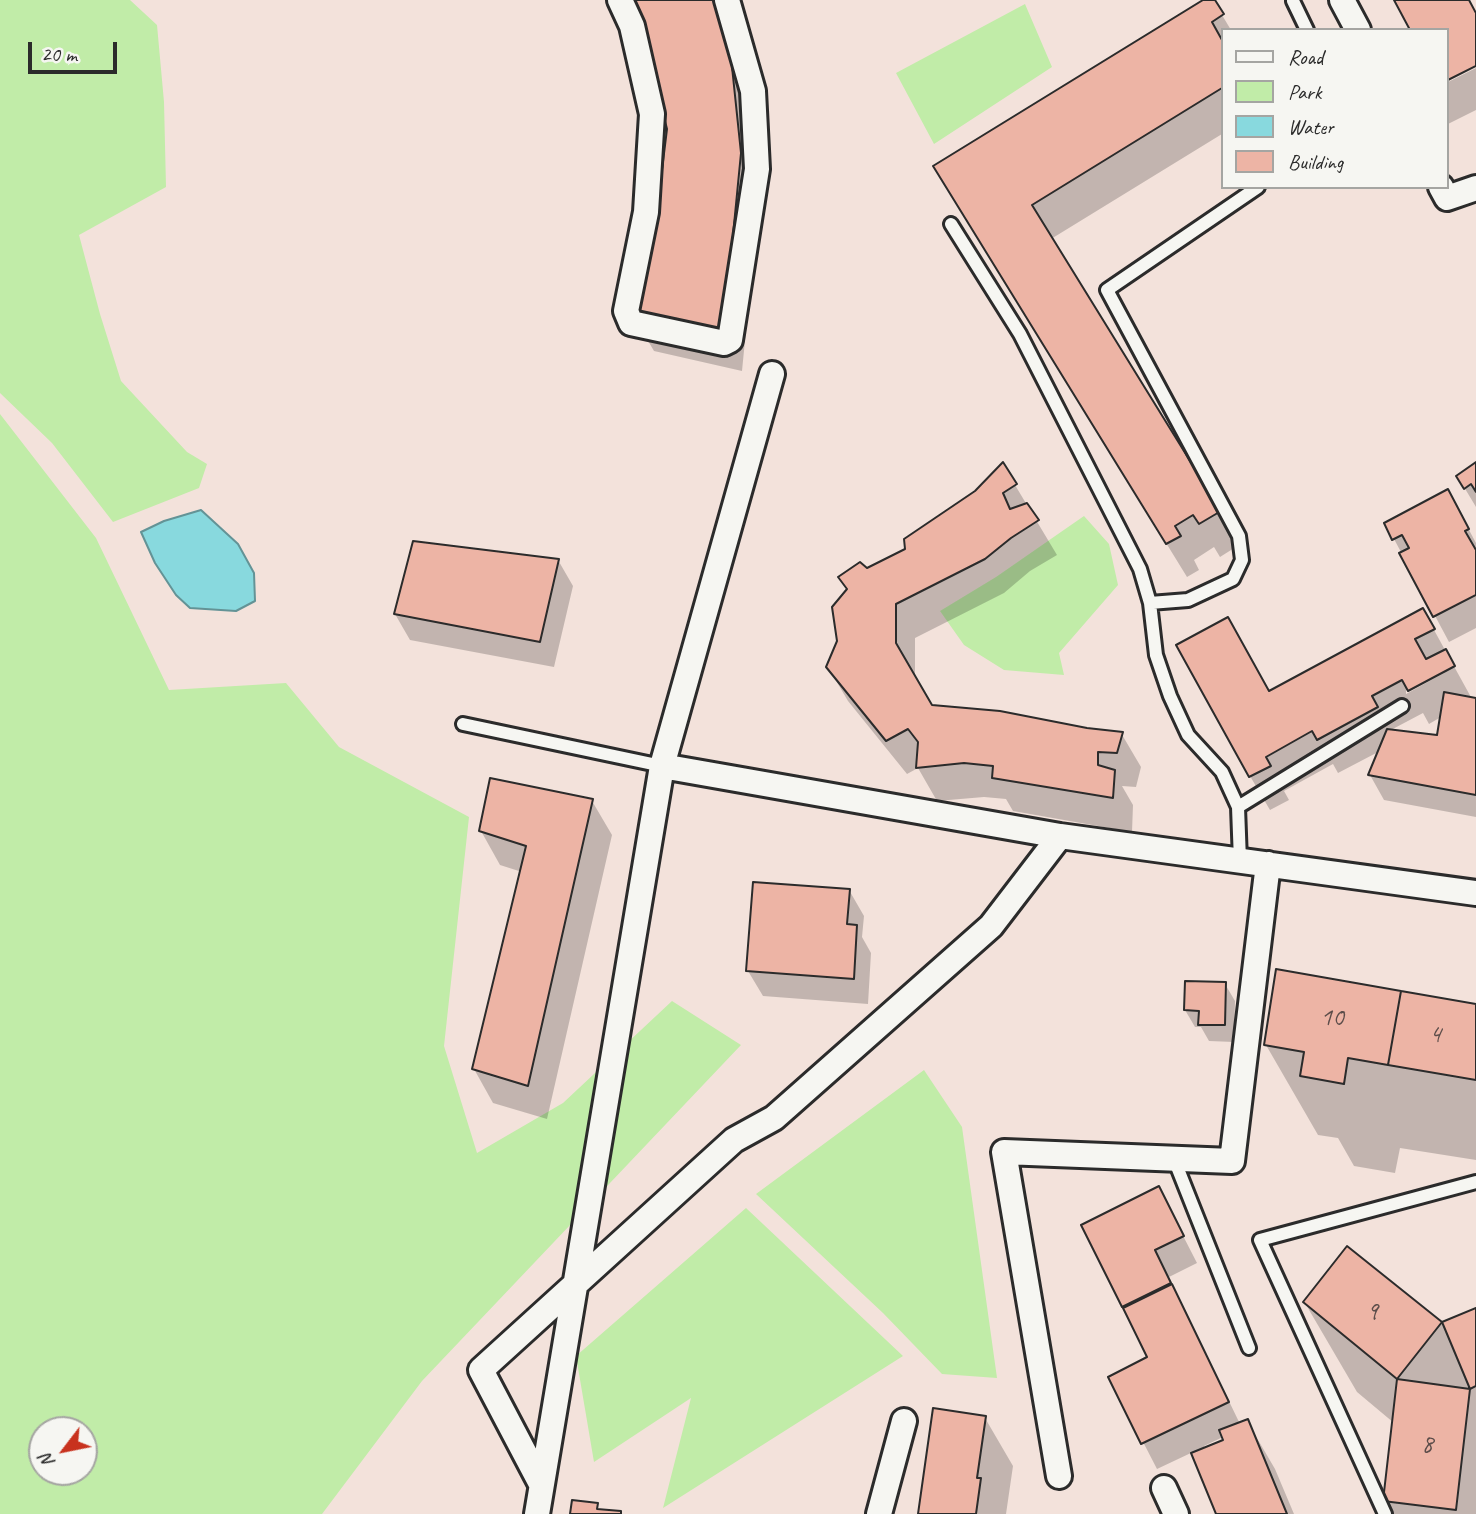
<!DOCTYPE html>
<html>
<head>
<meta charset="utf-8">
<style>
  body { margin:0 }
  #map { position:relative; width:1476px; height:1514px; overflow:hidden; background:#f3e2db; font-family:Caveat,sans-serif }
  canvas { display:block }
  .legend { position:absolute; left:1221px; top:28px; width:228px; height:161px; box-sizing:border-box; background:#f6f6f2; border:2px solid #a5a5a2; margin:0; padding:9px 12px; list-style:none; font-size:21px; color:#2b2b2b }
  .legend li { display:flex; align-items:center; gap:14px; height:35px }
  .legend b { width:35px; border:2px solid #a5a5a2 }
  .north { position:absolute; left:28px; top:1416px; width:70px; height:70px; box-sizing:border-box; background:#f6f6f2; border:2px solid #a5a5a2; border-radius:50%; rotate:238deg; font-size:19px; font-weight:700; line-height:28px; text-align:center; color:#2b2b2b }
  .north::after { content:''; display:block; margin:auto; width:24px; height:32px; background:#c8321e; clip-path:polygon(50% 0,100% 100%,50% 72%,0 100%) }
  .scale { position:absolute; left:28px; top:42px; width:89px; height:32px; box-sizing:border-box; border:4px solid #2b2b2b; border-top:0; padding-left:9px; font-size:21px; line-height:24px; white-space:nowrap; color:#2b2b2b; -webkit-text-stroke:5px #f6f6f2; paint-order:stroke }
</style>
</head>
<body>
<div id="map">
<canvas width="1476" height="1514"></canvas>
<ul class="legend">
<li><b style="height:9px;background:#f6f6f2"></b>Road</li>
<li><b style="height:19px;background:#c1eca8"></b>Park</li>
<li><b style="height:19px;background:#88d9de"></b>Water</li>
<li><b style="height:19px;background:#edb4a5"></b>Building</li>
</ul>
<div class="north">N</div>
<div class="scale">20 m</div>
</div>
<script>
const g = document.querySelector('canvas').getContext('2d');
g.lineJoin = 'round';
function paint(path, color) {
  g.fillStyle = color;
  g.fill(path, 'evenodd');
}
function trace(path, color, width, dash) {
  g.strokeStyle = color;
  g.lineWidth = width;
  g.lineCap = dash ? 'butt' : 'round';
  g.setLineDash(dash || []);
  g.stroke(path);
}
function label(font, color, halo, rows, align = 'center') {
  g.font = font + ' Caveat,sans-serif';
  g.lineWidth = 6;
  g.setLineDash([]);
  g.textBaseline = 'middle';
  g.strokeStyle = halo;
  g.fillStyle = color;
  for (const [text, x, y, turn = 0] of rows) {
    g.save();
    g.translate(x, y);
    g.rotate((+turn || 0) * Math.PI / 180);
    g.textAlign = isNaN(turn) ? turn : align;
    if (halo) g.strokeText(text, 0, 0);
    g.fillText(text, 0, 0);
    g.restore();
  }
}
paint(new Path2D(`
  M0,0H130L157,25L164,102L166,187L79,235L100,314L121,381L187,452L207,464L199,488L113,522L52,443L0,393Z
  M1025,4L1052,67L934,144L896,73Z
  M0,414L96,538L169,690L286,683L339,747L469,817L444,1046L477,1153L563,1103L672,1001L741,1045L422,1381L322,1514H0ZM42,1430H84V1472H42Z
  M1084,516L1109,544L1118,585L1059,653L1064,675L1004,670L964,645L940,611L996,577Z
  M924,1070L962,1127L997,1378L942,1374L883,1313L756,1194Z
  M746,1208L903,1356L663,1508L691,1398L594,1462L576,1356Z`), '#c1eca8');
const water = new Path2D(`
  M201,510L238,544L254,573L255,601L236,611L190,608L176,595L155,563L141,532L164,521Z`);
paint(water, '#88d9de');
trace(water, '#639396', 2);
paint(new Path2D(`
  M634,0H711L734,45L716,0L747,73L760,188L742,371L654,351L634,317L658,219L668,129Z
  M1206,0H1213L1231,30H1222V134L1051,239L1239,545L1220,557L1214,547L1194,560L1199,570L1187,577L955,200Z
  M1476,68V110L1446,125V83Z
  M1476,465V507L1458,477Z
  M1015,485L1057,555L1030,571L1004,593L915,638V678L931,707L1121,733L1141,767L1136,787L1122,786L1133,805L1132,832L1013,811L1006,799L984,797L937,801L918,768L907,774L848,701L828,667L867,570L907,550Z
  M1462,517L1476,543V628L1449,642L1386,524Z
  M558,560L573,586L554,667L410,640L395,614Z
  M1423,610L1472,699L1476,700V817L1384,800L1370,775L1380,751L1338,773L1333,764L1284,791L1289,800L1270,810L1250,776L1269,693ZM1442,670L1444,673L1406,694V690ZM1423,713L1429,724L1441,717L1438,737L1389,731Z
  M592,801L612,835L547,1119L493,1103L474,1069L522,872L500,865L481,831Z
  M849,890L864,916L862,937L871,953L868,1004L763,996L748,971Z
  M1225,984L1235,1001L1234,1042L1209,1041L1201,1027H1195L1185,1010Z
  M1476,1006V1160L1400,1148L1395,1173L1354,1166L1338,1138L1318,1135L1266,1045Z
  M1159,1189L1197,1263L1169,1277L1240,1424L1247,1421L1275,1469L1294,1514H1218L1193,1452L1157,1469L1110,1378L1150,1358L1084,1225ZM1223,1437L1225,1441L1205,1449L1204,1446Z
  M1348,1248L1442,1324L1476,1310V1514H1393L1385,1500L1394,1423L1357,1392L1305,1303Z
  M985,1418L1013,1466L1006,1514H920Z`), '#0003');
const building = new Path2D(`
  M633,0H713L729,38L741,153L723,338L633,317L656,219L667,129L637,10Z
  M1203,0H1215L1224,14L1212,22L1222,40V88L1032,205L1221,511L1199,524L1193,515L1175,526L1181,536L1166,544L933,166Z
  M1394,0H1469L1476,13V66L1446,81V30H1410Z
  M1003,462L1017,484L1003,493L1010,509L1027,503L1039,520L1011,538L985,559L896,604V643L932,705L1000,711L1087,728L1123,732L1117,753L1098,752V765L1115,770L1113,798L992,778L993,766L964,763L916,768L918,742L908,729L886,741L826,667L837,641L832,607L847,589L838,577L860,562L867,568L905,549L904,539L975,491Z
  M1476,462V492L1471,484L1464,489L1456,476Z
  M1448,489L1469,529L1465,531L1476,550V595L1433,617L1399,553L1409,548L1402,535L1392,540L1384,523Z
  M413,541L559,559L540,642L394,614Z
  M1423,608L1435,629L1415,639L1426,659L1446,649L1455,666L1408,691L1402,680L1372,696L1378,707L1317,740L1312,731L1266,757L1271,766L1249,777L1176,645L1228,617L1269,691Z
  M1444,692L1476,698V795L1368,775L1387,729L1437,735Z
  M490,778L593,799L528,1086L472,1069L526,846L479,831Z
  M753,882L850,889L847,924L857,925L854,979L746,971Z
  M1276,969L1401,991L1388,1065L1348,1058L1344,1084L1300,1076L1304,1052L1264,1045Z
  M1185,981L1226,982L1225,1025H1198L1199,1011L1184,1010Z
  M1401,991L1476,1004V1080L1388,1065Z
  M1159,1186L1184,1236L1155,1250L1171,1283L1122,1307L1081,1225Z
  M1347,1246L1442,1322L1397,1379L1303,1302Z
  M1172,1284L1229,1402L1141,1444L1108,1377L1147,1357L1123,1308Z
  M1476,1308V1386L1470,1389L1442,1322Z
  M1397,1379L1470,1389L1456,1510L1383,1501Z
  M933,1408L986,1416L977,1478H981L976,1514H918Z
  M1248,1419L1287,1514H1216L1191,1453L1223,1440L1219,1430Z
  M572,1500L598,1503L597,1509L621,1511V1514H570Z`);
paint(building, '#edb4a5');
trace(building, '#2b2b2b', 2);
const service = new Path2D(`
  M1293,1L1307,30
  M951,224L1020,334L1140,569L1150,603L1156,655L1170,696L1188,735L1222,772L1238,807L1240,861
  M1150,603L1188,600L1233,579L1242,560L1239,536L1107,290L1258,187
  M463,724L662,766
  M1238,807L1402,706
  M1174,1159L1249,1348
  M1385,1514L1260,1240L1476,1182`);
const minor = new Path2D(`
  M620,0L632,26L652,114L646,212L626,311L631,323L724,343L730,340L757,169L753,91L727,0
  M1342,0L1358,30
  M1441,187L1447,198L1476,188
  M662,766L1060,836L1476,893
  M1059,1476L1004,1152L1232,1161L1268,864
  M541,1484L481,1370L734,1140L774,1118L991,926L1060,836
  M1164,1488L1176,1514
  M537,1514L662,766L772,374
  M879,1514L904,1421`);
trace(service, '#2b2b2b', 18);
trace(minor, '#2b2b2b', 30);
trace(service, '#f6f6f2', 12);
trace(minor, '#f6f6f2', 24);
label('26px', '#5c4d4a', null, [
  ["10",1332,1018],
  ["4",1435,1035],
  ["9",1372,1312],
  ["8",1427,1445]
]);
</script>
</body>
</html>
